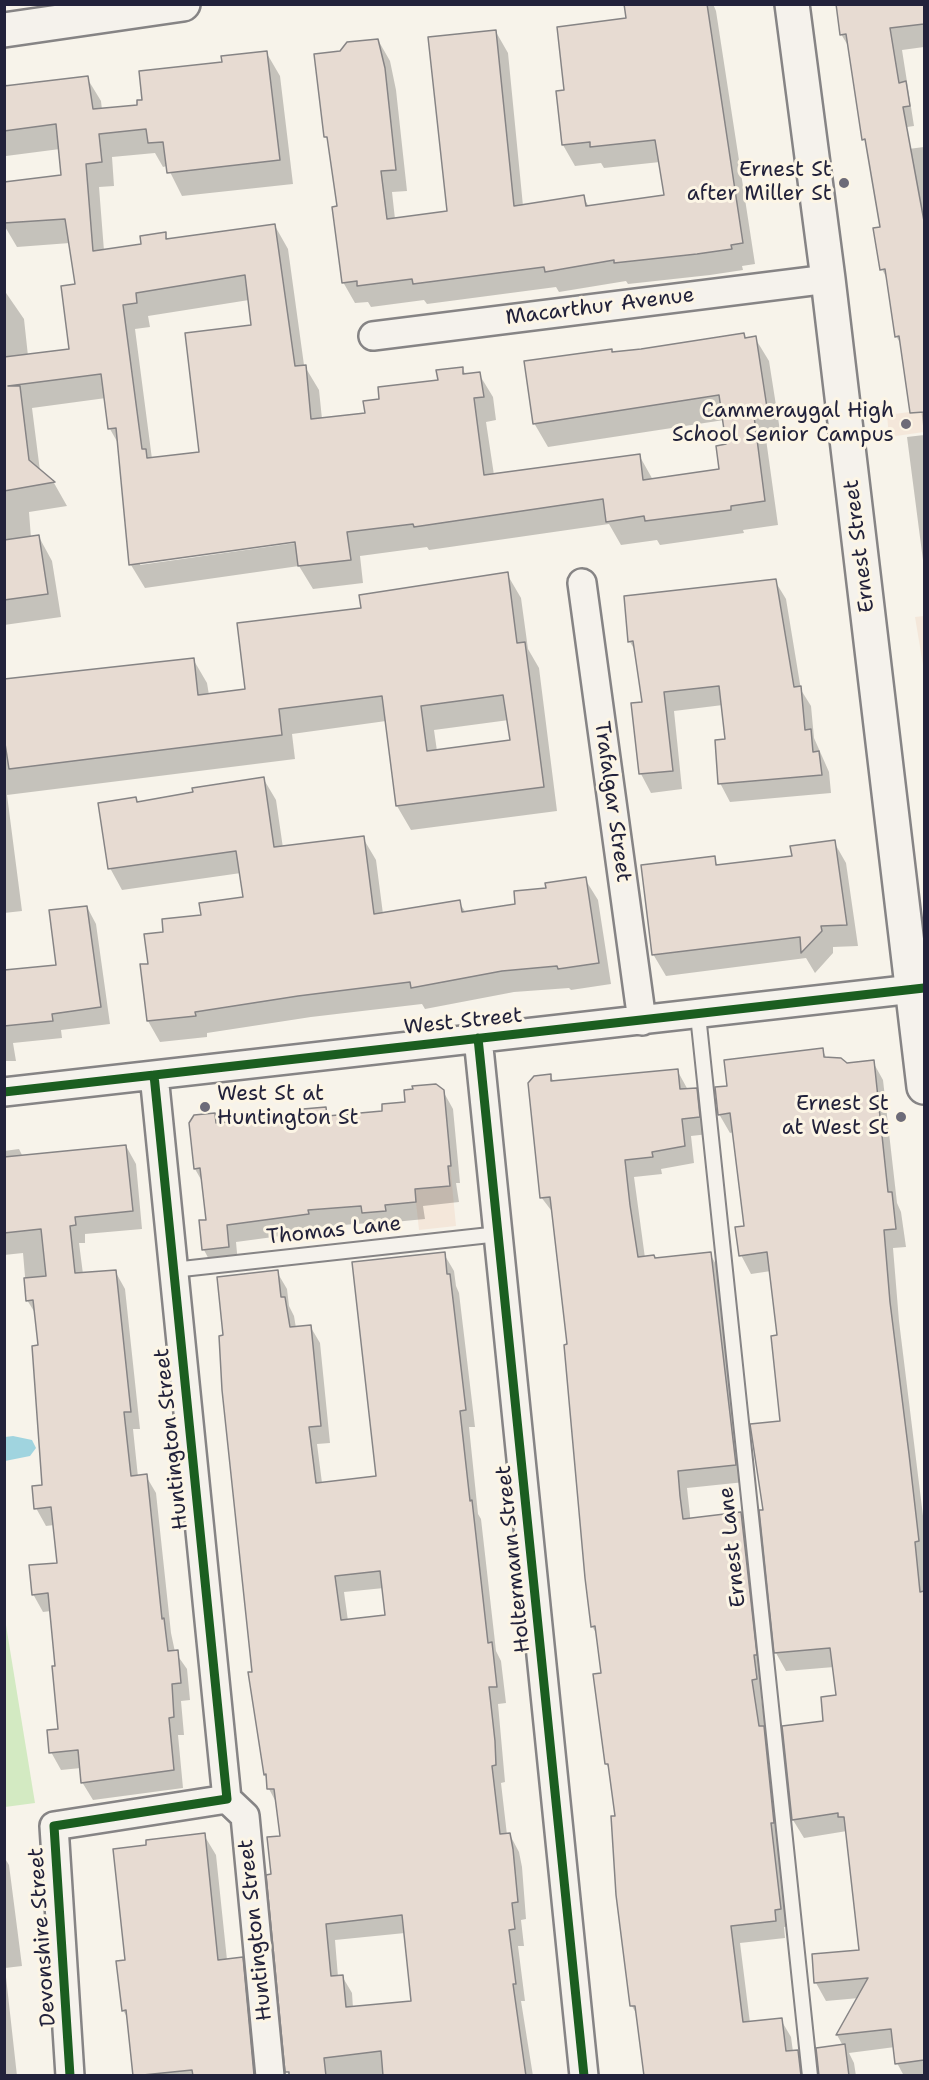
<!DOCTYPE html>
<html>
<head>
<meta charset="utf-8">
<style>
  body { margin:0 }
  #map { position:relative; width:929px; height:2080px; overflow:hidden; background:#f7f3ea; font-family:"Shantell Sans",sans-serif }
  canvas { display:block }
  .frame { position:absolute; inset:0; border:6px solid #22223b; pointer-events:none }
</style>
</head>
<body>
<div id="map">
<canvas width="929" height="2080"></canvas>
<div class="frame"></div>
</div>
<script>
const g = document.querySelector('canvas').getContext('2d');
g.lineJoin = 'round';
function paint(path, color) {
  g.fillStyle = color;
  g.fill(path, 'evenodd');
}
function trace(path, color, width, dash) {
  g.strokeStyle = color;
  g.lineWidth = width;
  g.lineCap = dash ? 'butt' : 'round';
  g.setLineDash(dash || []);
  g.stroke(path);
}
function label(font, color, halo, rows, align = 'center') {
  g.font = font + ' "Shantell Sans",sans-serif';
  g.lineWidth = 6;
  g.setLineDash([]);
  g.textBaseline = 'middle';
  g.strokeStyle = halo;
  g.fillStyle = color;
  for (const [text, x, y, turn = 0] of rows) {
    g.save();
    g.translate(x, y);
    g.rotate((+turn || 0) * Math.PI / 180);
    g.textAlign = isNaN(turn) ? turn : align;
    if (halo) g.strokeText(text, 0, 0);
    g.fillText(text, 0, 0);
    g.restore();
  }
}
paint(new Path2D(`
  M924,410V432L889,437L887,415Z
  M924,616V671L915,617Z
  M443,1090L456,1226L419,1230L404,1094Z`), '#f4e7da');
paint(new Path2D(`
  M4,1613L35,1803L5,1807H4Z`), '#d3eac2');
paint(new Path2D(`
  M13,1436L32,1440L36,1448L30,1456L5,1461V1437Z`), '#a0d4df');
paint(new Path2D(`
  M626,4H713L716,11L755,264L742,266L743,270L710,275L628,284L626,281L559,292L556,287L427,304L424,300L371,307L368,302L355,303L343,282L338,207L329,143L326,137L378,40L390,61L396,90L407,191L392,192L395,219L448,213L496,32L508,53L523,206L583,196L589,207L666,196L660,162L604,168L601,163L575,166L563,145L566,92L628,19Z
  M838,4H924V47L902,50L914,126L872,132L850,49L841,34Z
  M266,52L280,76L293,184L182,196L167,166L163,167L155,153L112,157L114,186L99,187L104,251L143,246L165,234L168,240L275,226L288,249L304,365L319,390L322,419L366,414L381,400L439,382L462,368L466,375L479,374L493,397L496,420L486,422L494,475L639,455L653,480L721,471L728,446L724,420L548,447L534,423L613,354L755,338L769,361L781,437L766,439L778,525L743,530L744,533L660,545L657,540L621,545L609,524L429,550L427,547L360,556L363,583L313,589L299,566L145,588L131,565L119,445L110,429L106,398L32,408L40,471L54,483L67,506L29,512L31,538L39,537L52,561L61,617L4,625V290L24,319L28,356L71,350L77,285L70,243L17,247L4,225V183L63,176L60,149L6,156L4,83L10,87L87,78L101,101L102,110L139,106L223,64ZM249,300L252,326L201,454L152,459L135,329L150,327L148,316ZM302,539V542L140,565V562Z
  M924,147V568L907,437L924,435L921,407L902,346L896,336L888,281L882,269V228L869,154Z
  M507,574L521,598L528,649L539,668L557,811L411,830L397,806L386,721L292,734L295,759L7,795L22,911L4,913V682L193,659L207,683L209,695L246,690L363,609ZM509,720L512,741L437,751L434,730Z
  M775,581L786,599L801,690L811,706L814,738L829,772L831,793L730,802L720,783L727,740L723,705L674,711L682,789L651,793L641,774L633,705L644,704L636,652L630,642Z
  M263,778L276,800L283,848L363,838L376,860L383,914L459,902L466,913L517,906L547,889L585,879L598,900L611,984L571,990L569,988L514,992L425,1009L422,1004L311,1017L207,1033V1037L160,1042L148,1021L149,965L165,933L245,898L241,873L122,890L110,868L135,799L138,803Z
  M834,842L846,863L858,946L833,947V953L815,973L806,958L666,976L653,954L714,858L718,866L793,858Z
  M87,907L96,924L110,1024L61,1030L62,1038L13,1043L16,1061H4V972L58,966Z
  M822,1049L827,1059L847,1064L873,1062L883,1080L897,1203L901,1212L906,1247L893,1248L899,1321L924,1524V2076H904L897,2063L895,2047L849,2053L854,2063L856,2076H820L843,2046L837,2035L859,1998L826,2001L816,1983L861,1951L847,1831L804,1838L793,1820L825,1723L837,1696L834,1667L786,1671L776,1653L761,1511H765L782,1422L778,1336L771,1271L751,1274L741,1255L746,1227L734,1132L730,1133L719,1114L729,1088Z
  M677,1070L688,1090H696L706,1107L709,1134L691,1136L694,1163L661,1169L662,1174L634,1177L645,1258L655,1259L710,1254L720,1271L745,1482L687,1488L690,1515V1520L741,1514L751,1531L766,1696L761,1697L766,1733L773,1745L790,1926L784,1927L785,1938L740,1943L750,2023L781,2020L791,2037L793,2052L797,2051L808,2076H645L638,2017L632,2006L617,1817L611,1771L606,1764L602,1674L597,1635L592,1626L568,1346L554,1214L541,1197L550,1075L554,1082Z
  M443,1091L453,1109L460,1183H456L459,1202L423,1206L425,1219L394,1222L395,1228L373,1230L369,1223L317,1227L318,1231L236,1242L238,1264L213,1267L204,1250L208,1221L203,1183L195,1169L214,1114L220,1124L305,1117L325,1109L330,1117L384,1113Z
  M126,1146L136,1164L142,1229L85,1234V1243H79L83,1274L115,1271L125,1289L140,1429H133L138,1477L146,1476L156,1493L171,1633L175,1652L187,1669L190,1700L181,1701L184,1735H178L183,1788L93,1800L82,1782L81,1768L61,1770L51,1752L59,1731L57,1667L51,1611L43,1612L33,1594L59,1564L54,1525L46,1526L36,1508L44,1486L40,1347L37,1316L27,1300L23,1253L4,1255V1151L19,1149L23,1157Z
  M444,1254L454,1271L456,1286L459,1293L475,1427H469L478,1514L481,1519L496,1651L501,1661L506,1703L498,1704L505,1782L501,1783L507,1835H510L519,1852L522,1867L526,1919L521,1920L524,1946H518L525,2001H521L533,2076H289L273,1876L281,1838L277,1804L269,1789L265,1774L254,1673L225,1337L277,1272L287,1289L289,1306L294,1316L296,1328L310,1326L320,1343L330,1443L317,1444L322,1483L377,1477ZM384,1588L387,1617L348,1621L344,1592ZM405,1933L413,2002L353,2008L352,1993L342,1976L338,1977L335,1940Z
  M204,1835L216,1855L227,1960L242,1959L253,1978L263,2076H134L128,2019L123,2010L126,1961L148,1846Z
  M4,1857L9,1865L22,1966L5,1968L17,2076H4Z`), '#0003');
const building = new Path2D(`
  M624,4H707L743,243L731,245L732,249L697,254L614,263V260L545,272L544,267L413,284L412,279L357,286V281L342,283L332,207L337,206L327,137H324L314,54L340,51L347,42L378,39L385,68L396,170L381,171L387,219L447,211L428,37L496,30L514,206L584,195L586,206L664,195L655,140L590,147V142L562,145L556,91L564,90L557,27L626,18Z
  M836,4H924V24L890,28L899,83L906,81L910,106L903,107L924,221V412L910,413L899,336L895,337L885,269L880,270L873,228L880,227L865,139L862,140L846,34L840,35Z
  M267,51L280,160L167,173L163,142L148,143L146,129L99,134L102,162L86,164L93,251L141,244L140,236L166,232V239L275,224L295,366L306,365L311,419L365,413L363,401L379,399L378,387L438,380L436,370L463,367V374L480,372L484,397L474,398L484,475L640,454L643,480L719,469L716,446L726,444L719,395L533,424L524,361L612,349V352L641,349L744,333L745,338L756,336L768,414L754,416L765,501L731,506V510L645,521L644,516L606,522L603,499L414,527L413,524L347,532L351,560L298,566L295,542L129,565L116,428L108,429L101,374L8,386H20L29,460L55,482L4,491V357L69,349L61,286L75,284L65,219L4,223V182L61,175L56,124L4,131V86L88,76L93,109L137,105V100H142L139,71L222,62L221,56ZM245,275L251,325L185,333L199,452L147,458L146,449H142L123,305L137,303L136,293Z
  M39,535L48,594L4,600V540Z
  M508,572L517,643L525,642L544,787L396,806L382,696L279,709L282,735L9,769L4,737V679L194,658L198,695L245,689L237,623L361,608L359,595ZM503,695L510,740L427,751L421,706Z
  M776,579L794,687L801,686L805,730L811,729L813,752L819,751L822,775L718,784L715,740L725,739L719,686L664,692L673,771L639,774L631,703L642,702L633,641L628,642L624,596Z
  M264,777L274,847L364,836L374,914L460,900L462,912L515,904L514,891L546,888L545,883L586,877L599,963L558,969L557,966L502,971L411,988L410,982L298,996L195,1012L196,1016L147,1021L140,964H148L144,934L163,932L162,919L201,915L199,903L243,897L236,851L108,869L98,803L136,797L137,802L193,792L192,788Z
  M835,840L847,925L821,926L822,931L801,953L800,937L652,955L641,865L715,856L716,865L792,856L790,846Z
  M87,906L101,1007L52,1014L53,1021L4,1026V970L56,965L49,910Z
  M823,1048L824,1057L841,1058L847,1063L874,1060L888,1192H892L896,1229L884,1230L890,1302L909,1454L919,1541L915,1542L920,1592L924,1591V2060L895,2064L891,2029L836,2035L868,1978L814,1983L812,1954L859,1950L844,1817H838V1813L792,1820L782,1726L823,1721L821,1697L836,1695L830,1648L774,1653L759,1510H763L750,1424L780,1421L771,1336L777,1335L767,1252L739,1256L735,1227L744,1226L730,1113L718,1115L715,1087L727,1086L724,1060Z
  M678,1069L680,1089L697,1088L700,1117L682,1119L685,1146L652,1152L653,1157L625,1160L630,1205L638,1257L654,1255L655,1258L711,1252L736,1465L678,1471L680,1496L683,1519L741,1512L757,1655H754L757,1679L752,1680L759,1726H764L774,1823H771L781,1909L775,1910L776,1921L731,1926L743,2022L782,2018L786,2051L798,2050L801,2076H644L635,2006H630L616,1895L611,1816H615L608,1764H605L593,1674L601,1673L595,1626L591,1627L585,1578L564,1345L567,1344L550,1197L540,1198L528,1083L534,1076L551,1074V1081Z
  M436,1084L444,1090L451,1166H448L450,1186L415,1189L416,1202L385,1205L386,1211L362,1213L361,1206L308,1210L309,1214L227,1225L229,1247L202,1250L199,1220H206L200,1168L194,1169L189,1123L194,1115L215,1113L216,1123L303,1116V1109L326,1107L327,1116L382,1111V1104L405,1102L404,1090L413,1089L412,1086Z
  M126,1145L133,1211L75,1217L76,1225L70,1226L75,1273L116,1270L131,1412H124L131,1476L147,1474L162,1619L164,1618L168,1651L178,1650L181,1683L172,1684L174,1717L169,1718L174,1770L81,1783L78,1750L49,1753L47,1730L58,1729L52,1666H55L48,1593L32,1595L29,1565L57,1563L51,1507L34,1509L32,1486L42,1485L32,1346L38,1345L33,1300L26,1301L24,1278L46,1276L41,1229L4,1233V1157Z
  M445,1252L447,1274H450L466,1410L460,1411L470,1501L472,1500L488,1643L492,1642L497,1687H489L495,1741L496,1765L492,1766L500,1834L510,1833L513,1849L518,1902L512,1903L515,1929L509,1930L516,1984H513L526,2076H383L381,2051L324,2058L326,2076H289V2072H285L266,1875L271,1874L267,1837L280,1836L274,1789H267L266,1774L264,1775L248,1672H252L222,1390L219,1336L223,1335L217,1277L278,1270L281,1297H285L290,1327L311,1325L321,1426L309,1427L316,1483L376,1476L352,1262ZM380,1571L385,1615L341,1620L335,1576ZM402,1915L411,2001L346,2007L343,1975L331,1976L326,1924Z
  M205,1833L218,1960L243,1957L254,2075L193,2076L192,2070L133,2076L126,2010L122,2011L116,1961L125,1960L113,1849L146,1845V1840Z
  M845,2044L849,2076H819L816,2048Z`);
paint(building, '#e7dbd2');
trace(building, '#868485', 1.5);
const service = new Path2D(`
  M698,1015L810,2076
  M173,1270L499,1234`);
const minor = new Path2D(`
  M373,336L828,279
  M582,583L642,1021
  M478,1038L584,2076
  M154,1075L227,1799L245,1816L270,2076
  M4,1092L913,989
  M70,2076L54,1826L227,1799`);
const tertiary = new Path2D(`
  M792,4L828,279L924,1087`);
const primary = new Path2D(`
  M4,30L183,4`);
trace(service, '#868485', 18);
trace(minor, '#868485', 32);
trace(tertiary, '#868485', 38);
trace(primary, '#868485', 38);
trace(service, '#f5f2ec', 14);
trace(minor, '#f5f2ec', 27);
trace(tertiary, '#f5f2ec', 33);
trace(primary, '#f5f2ec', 33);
trace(new Path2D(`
  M478,1038L584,2076
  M4,1092L924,988
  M70,2076L54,1826L227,1799L154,1075`), '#1b5e20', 9);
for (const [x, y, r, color] of [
  [844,183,6,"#6d6b78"],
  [906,424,6,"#6d6b78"],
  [205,1107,6,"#6d6b78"],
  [901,1117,6,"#6d6b78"]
]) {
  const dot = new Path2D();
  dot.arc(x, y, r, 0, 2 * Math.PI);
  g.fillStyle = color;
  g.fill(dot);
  trace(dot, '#fcf5e5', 2);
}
label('21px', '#22223b', '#fcf5e5', [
  ["Ernest St",832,171],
  ["after Miller St",832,195],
  ["Cammeraygal High",894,412],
  ["School Senior Campus",894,436],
  ["West St at",217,1095,"left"],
  ["Huntington St",217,1119,"left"],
  ["Ernest St",889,1105],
  ["at West St",889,1129]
], 'right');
label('21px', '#22223b', '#fcf5e5', [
  ["Macarthur Avenue",600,307,-7],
  ["Ernest Street",860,546,-97],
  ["Trafalgar Street",612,802,82],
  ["West Street",463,1022,-6],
  ["Thomas Lane",334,1231,-6],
  ["Huntington Street",172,1439,-96],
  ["Ernest Lane",733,1547,-96],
  ["Holtermann Street",514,1559,-96],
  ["Huntington Street",256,1930,-96],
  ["Devonshire Street",43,1937,-94]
]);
</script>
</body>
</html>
